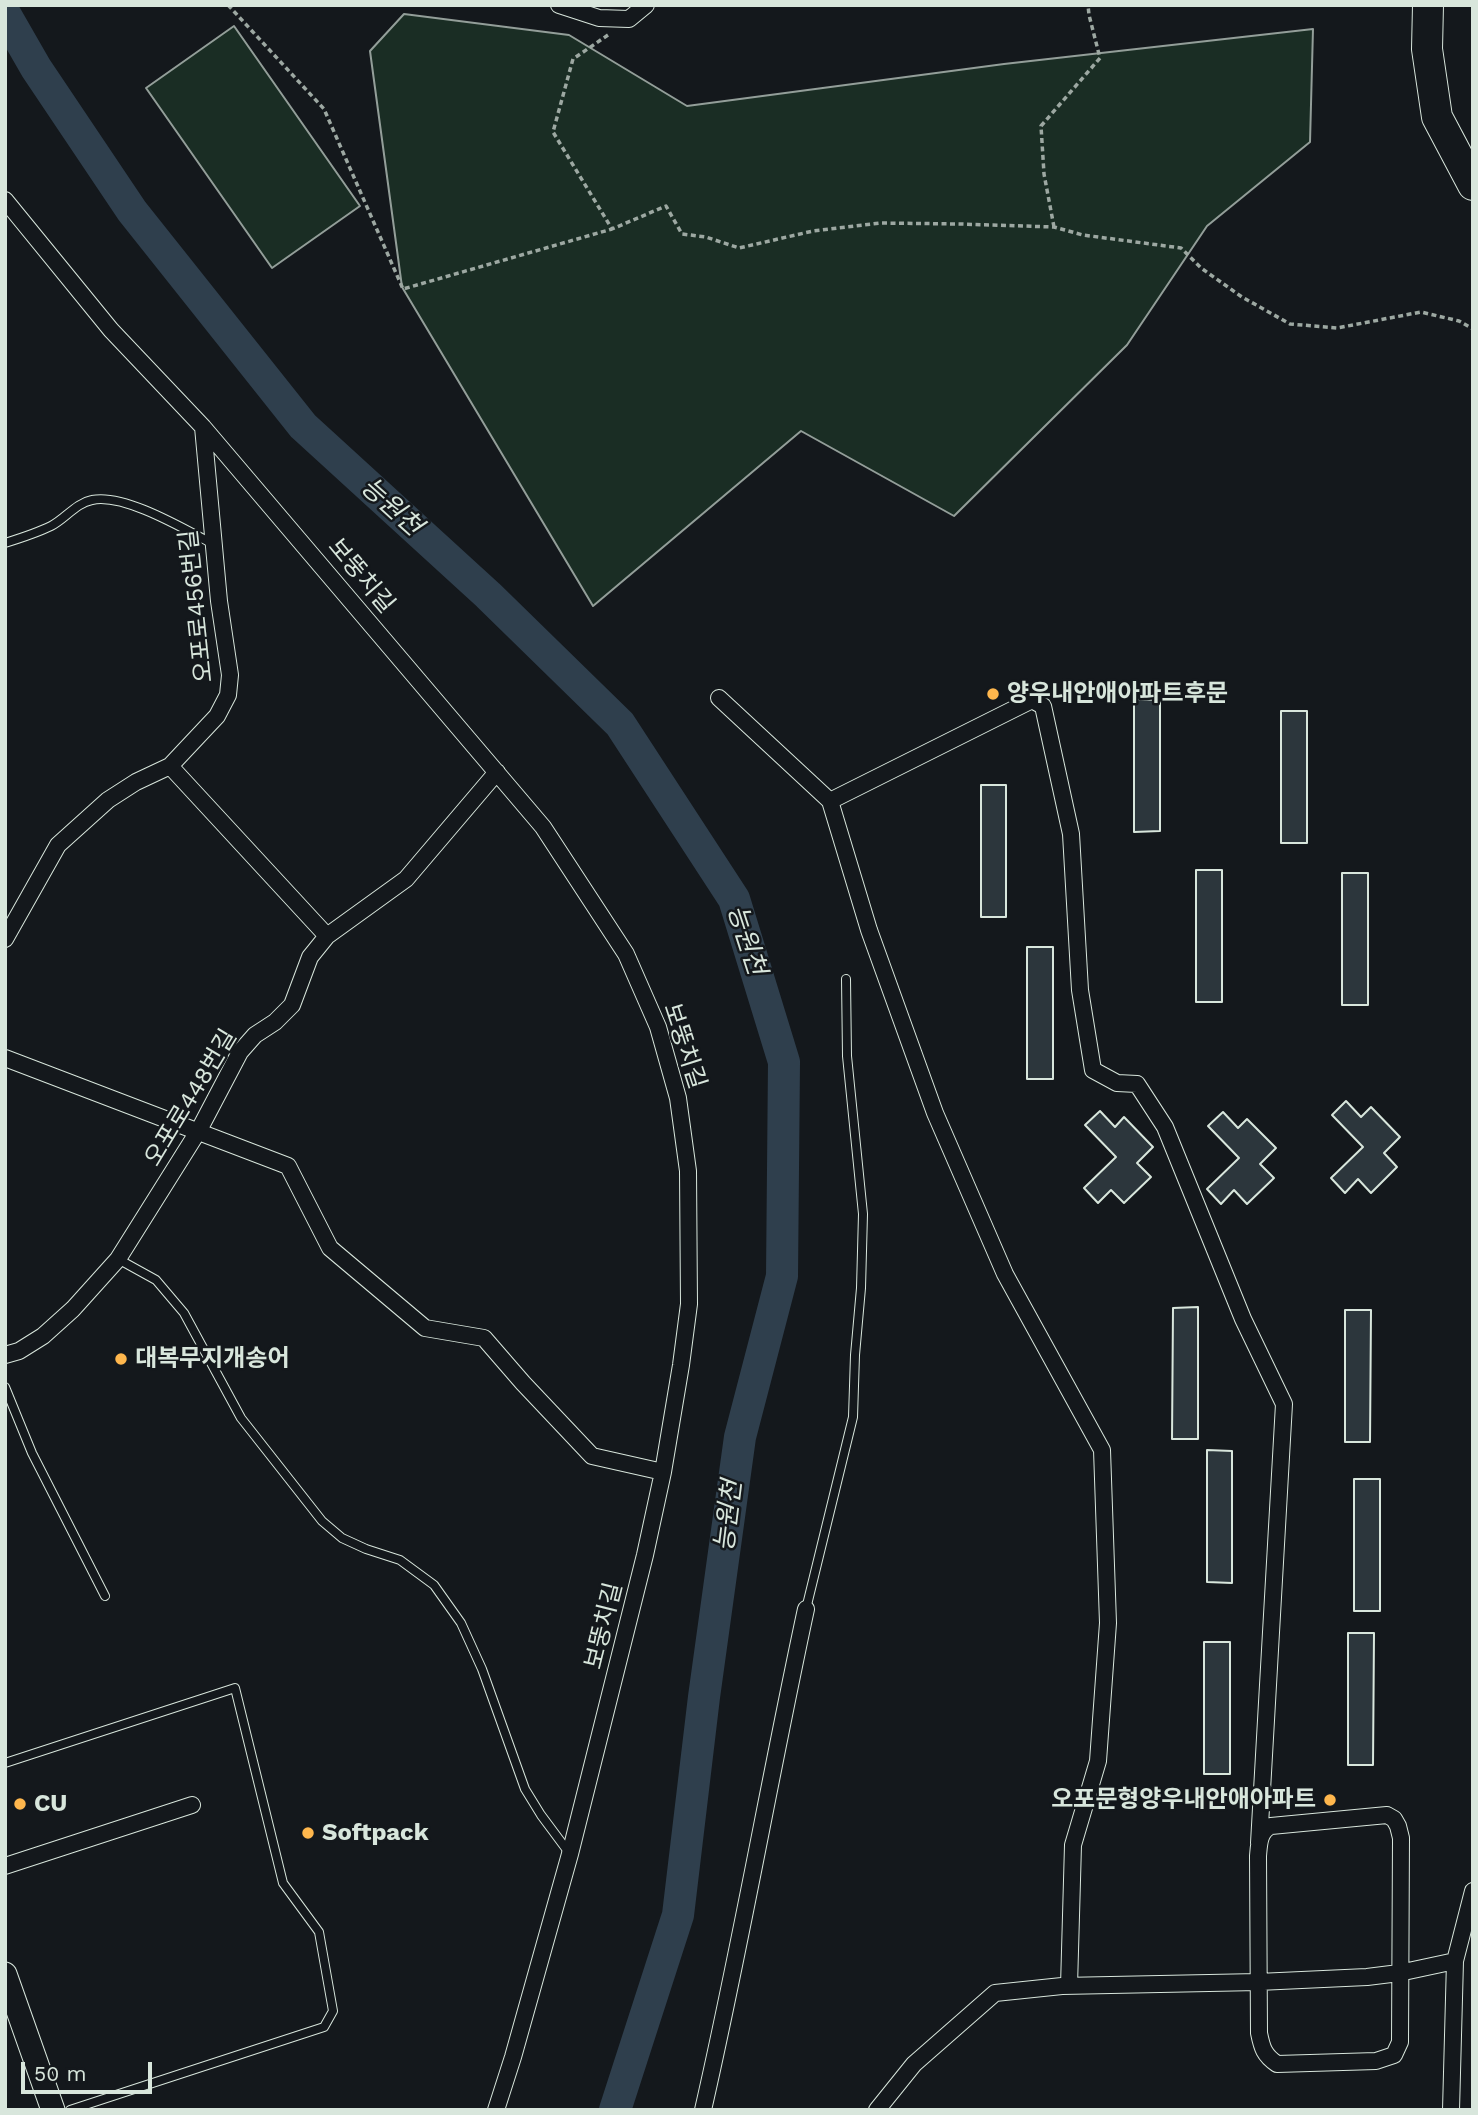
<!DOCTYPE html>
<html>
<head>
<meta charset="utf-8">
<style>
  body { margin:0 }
  #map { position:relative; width:1478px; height:2115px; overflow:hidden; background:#14181c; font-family:"Work Sans",sans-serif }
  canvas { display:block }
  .frame { position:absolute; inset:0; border:7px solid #d8e6dc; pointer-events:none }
  .scale { position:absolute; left:21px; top:2062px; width:131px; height:32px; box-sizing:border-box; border:4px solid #d8e6dc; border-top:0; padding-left:9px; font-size:21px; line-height:24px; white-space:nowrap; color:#d8e6dc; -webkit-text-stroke:5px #14181c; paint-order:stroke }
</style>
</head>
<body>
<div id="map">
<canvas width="1478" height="2115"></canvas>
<div class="frame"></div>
<div class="scale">50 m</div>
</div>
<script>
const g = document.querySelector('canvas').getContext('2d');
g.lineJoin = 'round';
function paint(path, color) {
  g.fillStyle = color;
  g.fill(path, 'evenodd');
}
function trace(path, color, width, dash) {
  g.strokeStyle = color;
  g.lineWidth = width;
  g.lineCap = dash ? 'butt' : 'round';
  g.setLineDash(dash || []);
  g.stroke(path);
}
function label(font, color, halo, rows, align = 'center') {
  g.font = font + ' "Work Sans","Noto Sans KR",sans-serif';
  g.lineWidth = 5;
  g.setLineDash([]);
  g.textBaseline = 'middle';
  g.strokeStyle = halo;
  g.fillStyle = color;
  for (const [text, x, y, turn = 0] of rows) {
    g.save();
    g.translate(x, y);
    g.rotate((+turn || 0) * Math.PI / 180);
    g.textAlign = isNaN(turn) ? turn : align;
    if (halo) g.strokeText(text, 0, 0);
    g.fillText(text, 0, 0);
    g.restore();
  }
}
const green = new Path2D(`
  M404,14L569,35L687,106L1004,64L1313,29L1310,142L1207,226L1127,345L954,516L801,431L593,606L402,287L370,51Z
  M234,26L360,206L272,268L146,88Z`);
paint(green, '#1a2d24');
trace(green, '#939e99', 2);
trace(new Path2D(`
  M5,14L36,68L132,211L303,426L488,595L620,724L734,899L784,1062L782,1276L740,1437L704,1697L678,1915L615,2110`), '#2f3f4d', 32);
const building = new Path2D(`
  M1134,699L1160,700V831L1134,832Z
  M1281,711H1307V843H1281Z
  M981,785H1006V917H981Z
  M1196,870H1222V1002H1196Z
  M1342,873H1368V1005H1342Z
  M1027,947H1053V1079H1027Z
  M1346,1101L1361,1117L1371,1107L1400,1137L1384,1153L1397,1167L1371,1193L1358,1179L1345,1193L1331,1178L1363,1147L1332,1115Z
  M1100,1111L1115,1127L1124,1117L1153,1147L1137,1163L1151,1177L1124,1203L1111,1190L1098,1203L1084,1188L1116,1157L1085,1125Z
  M1223,1112L1238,1128L1247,1119L1276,1148L1260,1164L1274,1178L1247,1204L1234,1190L1221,1204L1207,1189L1239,1158L1208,1126Z
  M1198,1307V1439H1172L1173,1308Z
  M1345,1310H1371L1370,1442H1345Z
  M1207,1450L1232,1451V1583L1207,1582Z
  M1354,1479H1380V1611H1354Z
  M1348,1633H1374L1373,1765H1348Z
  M1204,1642H1230V1774H1204Z`);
paint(building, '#2c363c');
trace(building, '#d8e6dc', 2);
const lane = new Path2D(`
  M5,543C21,538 37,533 51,526C65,519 76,503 92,500C124,493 184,529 213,544
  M118,1259L156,1280L184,1313L241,1418L322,1521L342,1538L366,1549L400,1560L434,1585L461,1623L482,1669L525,1789L541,1815L570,1854
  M5,1387L32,1453L105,1596
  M806,1609L853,1417L855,1355L861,1288L863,1214L847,1056L846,979
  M5,1763L235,1688L283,1883L319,1932L333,2011L324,2027L70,2110`);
const street = new Path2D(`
  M559,5L599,18L629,19L646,5
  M5,200L111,330L203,427L543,827L626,954L658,1027L678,1098L688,1171L689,1304L681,1365L663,1472L645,1555L570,1854L513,2057L496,2110
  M719,698L830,801L869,930L935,1113L1005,1274L1102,1450L1108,1623L1098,1761L1073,1845L1069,1986
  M170,766L327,936
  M830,801L1032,700L1043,706L1071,834L1080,990L1093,1070L1117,1083L1137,1084L1165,1127L1243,1319L1284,1404L1259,1843
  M5,939L58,845L108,800L136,782L170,766L217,716L228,695L230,675L219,601L203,427
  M5,1058L288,1166L330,1248L425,1328L484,1338L523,1383L592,1456L663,1472
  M5,1355L19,1351L43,1336L73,1309L118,1259L199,1130L240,1052L255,1035L275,1022L292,1005L310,957L327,936L406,879L497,772
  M1387,1815L1394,1819L1398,1826L1401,1838L1400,2042L1394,2055L1376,2061L1277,2064C1264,2055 1262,2048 1259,2033L1258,1856C1259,1845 1259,1831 1271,1826Z
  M5,1866L192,1805
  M703,2110C741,1944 770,1776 806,1609
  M877,2110L914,2064L995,1993L1062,1986L1258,1982L1367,1977L1399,1973L1455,1961
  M1451,2110L1455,1961L1473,1891`);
const secondary = new Path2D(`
  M5,1974L53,2110`);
const highway = new Path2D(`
  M1428,5L1427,49L1437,117L1473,185`);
trace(lane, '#d8e6dc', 10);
trace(street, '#d8e6dc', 18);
trace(secondary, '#d8e6dc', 25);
trace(highway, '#d8e6dc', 32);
trace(new Path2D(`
  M228,5L324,109L403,289L612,229
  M608,35L573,59L553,132L612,229L666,206L682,234L706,237L739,248L813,231L880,223L960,224L1054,227L1083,235L1181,248L1201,268L1242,297L1290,324L1337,328L1421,312L1459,321L1473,329
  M1054,227L1044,174L1041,126L1100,58L1089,15L1088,5`), '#9da8a2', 3.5, [5, 3.5]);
trace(lane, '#14181c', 8);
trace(street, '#14181c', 16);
trace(secondary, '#14181c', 23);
trace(highway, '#14181c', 30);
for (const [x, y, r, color] of [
  [993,694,7,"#ffb74d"],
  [121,1359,7,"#ffb74d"],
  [1330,1800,7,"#ffb74d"],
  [20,1804,7,"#ffb74d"],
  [308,1833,7,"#ffb74d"]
]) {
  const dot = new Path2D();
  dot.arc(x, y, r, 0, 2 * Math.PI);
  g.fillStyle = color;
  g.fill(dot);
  trace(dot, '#14181c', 2.5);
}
label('24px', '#d8e6dc', '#14181c', [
  ["보뚱치길",361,576,50],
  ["오포로456번길",197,606,-96],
  ["보뚱치길",684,1046,72],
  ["오포로448번길",191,1098,-59],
  ["보뚱치길",604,1626,-76]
]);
label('bold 24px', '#d8e6dc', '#14181c', [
  ["양우내안애아파트후문",1007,694],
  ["대복무지개송어",135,1359],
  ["오포문형양우내안애아파트",1316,1800,"right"],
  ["CU",34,1804],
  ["Softpack",322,1833]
], 'left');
label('italic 26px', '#d8e6dc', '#14181c', [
  ["능원천",391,507,42],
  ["능원천",746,940,72],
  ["능원천",729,1516,-83]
]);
</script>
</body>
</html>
